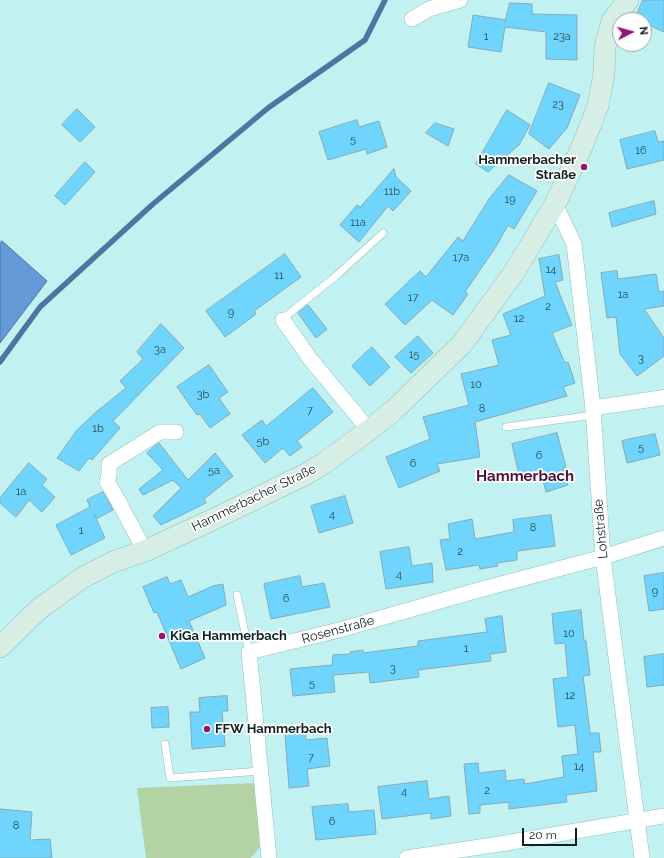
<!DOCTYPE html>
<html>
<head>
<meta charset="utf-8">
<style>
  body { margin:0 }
  #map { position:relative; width:664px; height:858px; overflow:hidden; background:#c1f1f0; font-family:Raleway,sans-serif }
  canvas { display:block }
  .north { position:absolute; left:612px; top:12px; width:40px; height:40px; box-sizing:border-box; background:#fff; border:1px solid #9fa6a6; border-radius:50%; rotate:84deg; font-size:11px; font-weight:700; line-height:16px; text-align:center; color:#0e2020 }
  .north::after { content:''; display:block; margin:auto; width:14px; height:18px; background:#94146e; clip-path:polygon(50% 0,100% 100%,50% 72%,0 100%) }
  .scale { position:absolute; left:522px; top:828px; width:55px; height:18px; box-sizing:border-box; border:2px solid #0e2020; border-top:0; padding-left:5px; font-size:12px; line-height:14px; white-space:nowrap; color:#0e2020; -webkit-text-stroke:3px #fff; paint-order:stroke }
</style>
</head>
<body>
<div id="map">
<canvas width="664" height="858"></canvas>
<div class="north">N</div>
<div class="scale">20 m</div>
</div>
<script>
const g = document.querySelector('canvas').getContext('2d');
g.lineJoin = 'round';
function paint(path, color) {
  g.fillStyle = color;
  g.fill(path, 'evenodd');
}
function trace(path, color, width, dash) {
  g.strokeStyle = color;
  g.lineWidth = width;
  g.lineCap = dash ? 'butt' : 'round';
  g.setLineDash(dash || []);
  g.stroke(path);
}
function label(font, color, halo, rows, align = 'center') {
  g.font = font + ' Raleway,sans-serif';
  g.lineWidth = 3.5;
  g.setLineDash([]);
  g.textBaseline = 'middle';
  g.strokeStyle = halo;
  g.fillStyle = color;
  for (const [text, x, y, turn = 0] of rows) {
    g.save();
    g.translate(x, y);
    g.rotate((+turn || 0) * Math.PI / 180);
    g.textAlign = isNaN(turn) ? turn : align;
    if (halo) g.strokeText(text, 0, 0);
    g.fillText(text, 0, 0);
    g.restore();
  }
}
paint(new Path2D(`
  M255,783L260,847L251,858H146L137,788Z`), '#b4d3a5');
const water = new Path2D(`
  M2,241L47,281L0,343V243Z`);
paint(water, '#6699d8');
trace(water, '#4c75a1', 1);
trace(new Path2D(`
  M0,362L40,307L153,204L268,108L365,40L385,0`), '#4c75a1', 5.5);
const building = new Path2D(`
  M643,0H664V32L644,23V20L635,19Z
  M510,3L532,4V14L577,15V60L546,59V32L505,27L501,52L468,47L473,15L506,20L505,22Z
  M549,83L580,95L567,128L549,149L529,134Z
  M77,109L95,127L80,142L62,125Z
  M507,110L530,125L519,145L488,172L476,164Z
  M357,120L359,127L379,121L387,147L367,154L366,149L328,160L319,132Z
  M435,123L454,129L448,146L426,133Z
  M655,131L658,142L664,141V160L627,169L620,140Z
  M85,162L95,172L65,205L55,196Z
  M394,169L396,177L411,191L393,211L388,206L359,242L340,225L357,205L360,207Z
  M509,175L537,191L514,229L508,225L497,245L465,292L468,294L453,315L432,300L405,325L385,304L420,271L426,277L458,237L463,241L489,199Z
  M654,201L656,214L612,227L609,213Z
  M285,254L301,277L254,311L256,314L225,337L206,311Z
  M559,255L563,280L555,282L572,325L552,333L565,363L568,362L575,383L563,387L567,396L475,422L480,457L437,464L440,471L399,488L386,457L430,439L423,417L469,405L461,374L499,365L492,340L511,335L503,314L545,296L539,259Z
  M617,271L618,279L656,274L659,292L664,291V306L644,309L664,338V356L637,376L620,354L616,317L607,318L601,273Z
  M308,305L327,329L316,338L298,313Z
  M161,324L184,348L113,421L120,428L92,460L89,458L79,471L57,458L77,430L96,412L126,388L120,381L143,359L137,352Z
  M418,336L433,353L411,373L395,357Z
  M372,347L390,367L370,386L352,366Z
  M209,365L228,392L219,398L230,414L210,428L200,414L197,415L177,387Z
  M313,388L333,412L297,441L302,447L290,456L283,448L265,463L242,435L262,420L266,426Z
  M557,433L566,467L563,468L568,485L546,492L541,473L520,479L512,444Z
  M655,434L660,455L627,463L622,441Z
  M159,443L188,480L215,453L233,476L204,499L206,503L161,525L153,516L181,488L173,480L143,495L139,489L163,470L147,453Z
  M29,463L47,479L42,485L55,497L42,512L29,500L16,517L0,503V498Z
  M103,492L113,510L96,519L94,514L105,538L71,555L56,525L90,507L87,500Z
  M345,496L353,523L319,533L311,506Z
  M551,515L555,546L517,551V560L497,563L498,566L480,569L479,565L446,570L440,540L450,539L448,524L472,519L475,539L514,532L513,520Z
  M409,547L412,566L432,563L433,582L386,589L380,552Z
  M664,573V609L649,611L644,576Z
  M300,576L302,587L324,583L330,607L271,619L264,584Z
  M167,577L170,584L181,580L188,597L213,586L223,584L226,605L189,621L205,658L181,669L157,612L154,613L143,587Z
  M581,610L584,641H586L590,675L583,676L590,733H599L601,752H593L597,791L566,795L567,802L509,809V802L480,805V813L469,814L464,764L478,763L479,773L505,770L506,781L524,779L525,784L564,777L562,756L578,754L575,725L558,727L553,679L568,677L565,643L555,644L552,614Z
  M502,616L506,652L490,654L491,661L418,670L419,677L370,683L369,672L333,675L335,692L293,696L290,669L332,665L333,655L350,654V652L363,650V653L418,646V641L487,632L485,619Z
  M664,654V685L647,687L644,657Z
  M227,696L228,711H222L225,746L192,749L190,712H200L199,698Z
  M168,707L169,727L152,728L151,708Z
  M305,732L306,740L327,738L330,766L307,769L309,786L289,788L285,734Z
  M427,781L429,799L449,796L451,816L431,819V813L382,819L378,787Z
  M348,804L349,812L374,810L376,834L316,840L312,807Z
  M0,809L32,812L30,840L50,839L52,858H0Z`);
paint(building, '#6fd5fc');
trace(building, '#82aaba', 1);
const lane = new Path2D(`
  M283,320L286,316L336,276L383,233
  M506,427L593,415
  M237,595L249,652
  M165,744L170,778L260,771`);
const street = new Path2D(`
  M412,19L429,9L460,0
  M555,204L574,244L593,408L603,557L642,858
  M283,320L311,360L369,430
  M593,408L661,398L664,397
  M145,551L114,493L107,482L109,475V464L160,432H176
  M269,858L249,652L339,630L475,591L603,557L664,538
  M407,858L500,844L664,816`);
const secondary = new Path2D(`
  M0,647L39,609L82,578L113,562L145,551L214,519L306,474L323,464L369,430L394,410L462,344L515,271L555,204L581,149L598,106L604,73L605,47L612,21L628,0`);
trace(lane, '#90bfbe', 8);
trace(street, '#90bfbe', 16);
trace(secondary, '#90bfbe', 22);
trace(lane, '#fff', 7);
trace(street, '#fff', 15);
trace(secondary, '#d6eee4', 21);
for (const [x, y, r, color] of [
  [584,167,4,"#94146e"],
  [162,636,4,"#94146e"],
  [207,729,4,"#94146e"]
]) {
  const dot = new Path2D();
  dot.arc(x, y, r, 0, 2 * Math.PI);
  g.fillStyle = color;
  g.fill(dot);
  trace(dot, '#fff', 1.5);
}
label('11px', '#264d57', null, [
  ["1",486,37],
  ["23a",562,37],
  ["23",558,105],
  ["5",353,140],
  ["16",641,151],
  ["11b",392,192],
  ["19",510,200],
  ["11a",358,223],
  ["17a",461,258],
  ["14",551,270],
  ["11",279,276],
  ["1a",623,295],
  ["17",413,298],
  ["2",548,307],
  ["9",231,313],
  ["12",519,319],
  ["3a",160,350],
  ["15",414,355],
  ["3",641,359],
  ["10",476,385],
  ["3b",203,395],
  ["8",482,409],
  ["7",310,411],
  ["1b",98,429],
  ["5b",263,442],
  ["5",641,448],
  ["6",539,456],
  ["6",413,464],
  ["5a",214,471],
  ["1a",21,492],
  ["4",332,515],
  ["8",533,528],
  ["1",81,531],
  ["2",460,552],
  ["4",399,575],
  ["9",655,592],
  ["6",286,599],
  ["10",569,634],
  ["1",466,649],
  ["3",393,669],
  ["5",312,684],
  ["12",570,696],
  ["7",311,758],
  ["14",579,767],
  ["2",487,791],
  ["4",404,792],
  ["6",332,822],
  ["8",16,826]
]);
label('bold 13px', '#0e2020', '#fff', [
  ["Hammerbacher",576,160,"right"],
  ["Straße",576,175,"right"],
  ["KiGa Hammerbach",170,636],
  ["FFW Hammerbach",215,729]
], 'left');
label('13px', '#0e2020', '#fff', [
  ["Hammerbacher Straße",254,498,-26],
  ["Lohstraße",601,529,-95],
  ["Rosenstraße",338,630,-15]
]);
label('bold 15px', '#4c1038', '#fff', [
  ["Hammerbach",525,476]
]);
</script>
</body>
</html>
